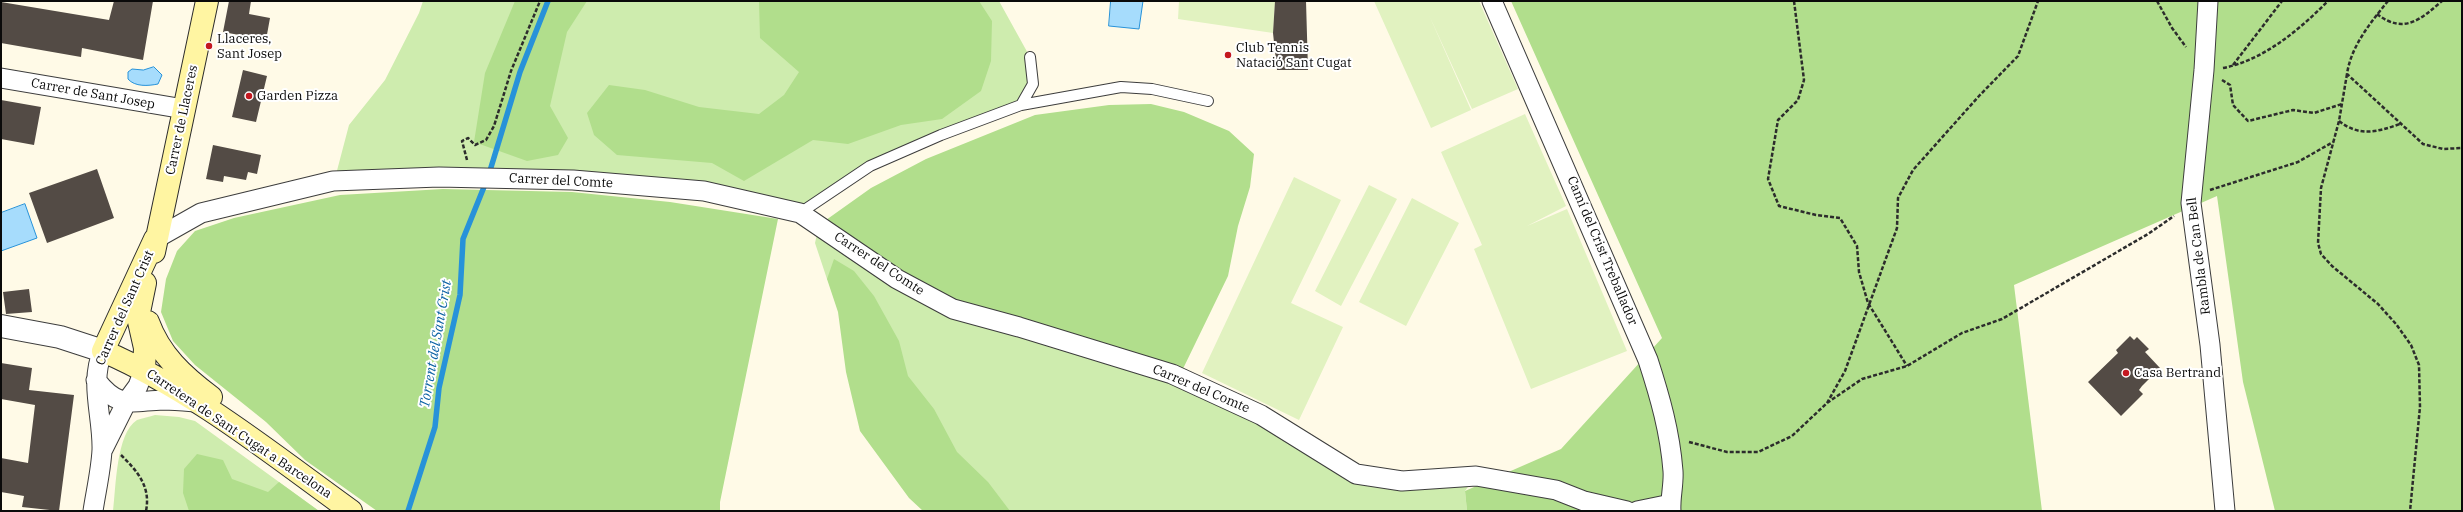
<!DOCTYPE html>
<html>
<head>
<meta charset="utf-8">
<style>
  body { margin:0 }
  #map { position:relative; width:2463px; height:512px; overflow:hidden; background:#fffae7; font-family:"IBM Plex Serif",serif }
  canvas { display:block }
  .frame { position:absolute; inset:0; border:2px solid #0a0a0a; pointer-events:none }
</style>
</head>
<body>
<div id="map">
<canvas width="2463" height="512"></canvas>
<div class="frame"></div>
</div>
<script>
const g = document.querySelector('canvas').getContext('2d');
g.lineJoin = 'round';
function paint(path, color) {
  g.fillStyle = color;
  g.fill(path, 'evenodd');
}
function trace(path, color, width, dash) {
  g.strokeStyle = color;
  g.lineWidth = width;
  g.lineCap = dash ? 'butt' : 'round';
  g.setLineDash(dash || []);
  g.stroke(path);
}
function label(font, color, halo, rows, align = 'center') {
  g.font = font + ' "IBM Plex Serif",serif';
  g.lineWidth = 4;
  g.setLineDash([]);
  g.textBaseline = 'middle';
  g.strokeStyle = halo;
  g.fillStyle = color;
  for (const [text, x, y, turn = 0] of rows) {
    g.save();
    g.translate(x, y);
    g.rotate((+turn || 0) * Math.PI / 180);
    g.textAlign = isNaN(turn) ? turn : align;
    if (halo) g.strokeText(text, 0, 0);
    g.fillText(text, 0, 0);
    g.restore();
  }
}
paint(new Path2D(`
  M423,1H999L1030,57L1033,84L1021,105L870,166L800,213L704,191L334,182L349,125L385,80L419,13Z
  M819,225L1172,374L1356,474L1476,476L1465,491L1467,511H979L866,332L827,279L815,243Z
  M155,415L179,417L195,421L319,511H113C116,488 116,433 137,420C142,418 150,417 155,415Z`), '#ceecae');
paint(new Path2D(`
  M515,1H587L567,32L550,106L568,138L558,155L527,161L474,142L485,73Z
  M759,1H979L992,21L991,61L981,91L942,119L901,125L848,144L813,140L744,181L712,163L617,155L594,135L587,113L609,85L645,90L699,107L759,114L784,95L799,72L760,38Z
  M1511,1H2462V511H2275L2243,382L2217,196L2014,285L2042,511H1467L1465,491L1561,449L1662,338Z
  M1151,104L1184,112L1229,131L1254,154L1250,187L1238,226L1228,276L1179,377L953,309L819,225L871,188L926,159L1035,115L1109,105Z
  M443,189L572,192L670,202L778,219L720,502V511H377L305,460L266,422L195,365L173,341L161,312L166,279L177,251L195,231L234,218L340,195Z
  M834,259L854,271L874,296L899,341L908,376L934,409L957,452L988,482L1010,511H923L909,498L860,431L846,372L838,312L827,279Z
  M197,454L223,460L232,479L268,492L279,482L319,511H189L183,493L184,469Z`), '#b1de8c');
paint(new Path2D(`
  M1179,1H1275L1273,33L1178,19Z
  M1374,1H1479L1518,89L1472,109L1429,15L1471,110L1431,128Z
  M1525,114L1566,206L1527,226L1567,209L1627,351L1531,389L1474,249L1482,245L1441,152Z
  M1294,177L1341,200L1291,303L1343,327L1299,420L1202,373Z
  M1369,185L1397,199L1341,306L1315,291Z
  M1412,198L1459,223L1406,326L1359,302Z`), '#e1f2c0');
const water = new Path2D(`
  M1111,1H1143L1139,29L1109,26Z
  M154,67L162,75L158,84C148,86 135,87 128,79V72L132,69L143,70Z
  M25,204L37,238L1,251V213Z`);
paint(water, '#a6dcfc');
trace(water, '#2792d9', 1);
trace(new Path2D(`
  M489,174L520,72L548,1
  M408,511L435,427L439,388L460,295L463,239L486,182`), '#2792d9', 5.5);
paint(new Path2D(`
  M114,1H153L143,60L82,48L81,57L1,43V2L109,20Z
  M229,1H251L249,14L270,18L266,40L223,32Z
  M1275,1H1306L1308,70H1277L1273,33Z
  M243,70L267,76L256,122L232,117Z
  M1,100L41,107L34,145L1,139Z
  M213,145L261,155L257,174L248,172L246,180L224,176L223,182L206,179Z
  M97,169L114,218L47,243L29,193Z
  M29,289L32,312L6,314L3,292Z
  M2130,336L2134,340L2137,337L2149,349L2145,352L2160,368L2142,386L2139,390L2143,394L2121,416L2088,382L2118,353L2116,350Z
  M1,363L32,368L29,390L74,395L59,511L22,507L24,496L1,492V458L28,463L35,405L1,399Z`), '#534b45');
const service = new Path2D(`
  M1021,105L1121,87L1152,89L1208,101
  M800,213L870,166L941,135L1021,105L1033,84L1030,57`);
const minor = new Path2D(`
  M1492,1L1648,360C1660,397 1670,432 1673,471C1674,484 1670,498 1671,511
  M2208,1L2204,70L2191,203L2210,345L2225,511
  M1,78L184,109
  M155,239L201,213L333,181L439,177L573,180L704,191L800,213L897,279L953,309L1019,327L1172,374L1261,415L1356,474L1402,481L1476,476L1556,490L1584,501L1627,511
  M96,380C119,410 132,401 163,400C174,400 184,401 195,402
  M103,449L127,401L138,386L144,370
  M93,511C96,491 101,470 102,450C103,417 89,382 103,351
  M1637,511L1671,504`);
const tertiary = new Path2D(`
  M1,326L60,337L103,351`);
const secondary = new Path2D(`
  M155,239L103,351C193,390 272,454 351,511
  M154,252L207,1
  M148,322C160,355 183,376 211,397
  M144,370L145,348L138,317L145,283`);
trace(service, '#3d3d3d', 12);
trace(minor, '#3d3d3d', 21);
trace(tertiary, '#3d3d3d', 24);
trace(secondary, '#2c2c2c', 24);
trace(new Path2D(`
  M1794,1L1804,80L1798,100L1778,120L1768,179L1779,206L1816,215L1840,218L1857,246L1859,272L1868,303L1907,366
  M2157,1L2172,28L2186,47
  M2388,1C2371,22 2351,46 2347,74L2423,144L2443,149L2462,148
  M2377,14C2404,35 2421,19 2442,1
  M2233,65L2282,1
  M2223,68C2264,60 2299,30 2328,1
  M2347,74L2339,121L2321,188L2318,243L2321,254L2332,266L2378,304L2396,324L2411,345L2419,365L2420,407L2410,511
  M2222,80L2230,85L2233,105L2248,121L2293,110L2314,113L2342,104
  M2339,121C2359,137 2377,132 2400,124
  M467,160L462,141L468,138L475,145L486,140L494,126L511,71L540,1
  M2210,190L2298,162L2333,142
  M1827,403L1845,371L1897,228L1898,198L1913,170L1979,96L2018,56L2038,1
  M1689,442L1727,452H1758L1792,436L1827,403L1862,379L1907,366L1962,333L2002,319L2148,234L2174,216
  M121,455C137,471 151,486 146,511`), '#2c2c2c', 2.5, [4, 2]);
trace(service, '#fff', 10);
trace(minor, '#fff', 19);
trace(tertiary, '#fff', 22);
trace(secondary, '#fff5a2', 22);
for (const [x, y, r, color] of [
  [209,46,4,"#c41820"],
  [1228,55,4,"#c41820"],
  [249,96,4,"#c41820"],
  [2126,373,4,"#c41820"]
]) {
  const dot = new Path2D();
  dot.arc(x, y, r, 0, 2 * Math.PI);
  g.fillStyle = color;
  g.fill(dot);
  trace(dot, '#fff', 1.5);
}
label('13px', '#0a0a0a', '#fff', [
  ["Llaceres,",217,39],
  ["Sant Josep",217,54],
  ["Club Tennis",1236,48],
  ["Natació Sant Cugat",1236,63],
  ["Garden Pizza",257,96],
  ["Casa Bertrand",2134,373]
], 'left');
label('13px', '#0a0a0a', '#fff', [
  ["Carrer de Sant Josep",93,94,10],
  ["Carrer de Llaceres",182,120,-78],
  ["Carrer del Comte",561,181,3],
  ["Camí del Crist Treballador",1602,251,67],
  ["Rambla de Can Bell",2199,256,-97],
  ["Carrer del Comte",879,264,33],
  ["Carrer del Sant Crist",125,308,-66],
  ["Carrer del Comte",1201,389,23],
  ["Carretera de Sant Cugat a Barcelona",239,434,34]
]);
label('italic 14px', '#0a61a4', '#fff', [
  ["Torrent del Sant Crist",436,344,-80]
]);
</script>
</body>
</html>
